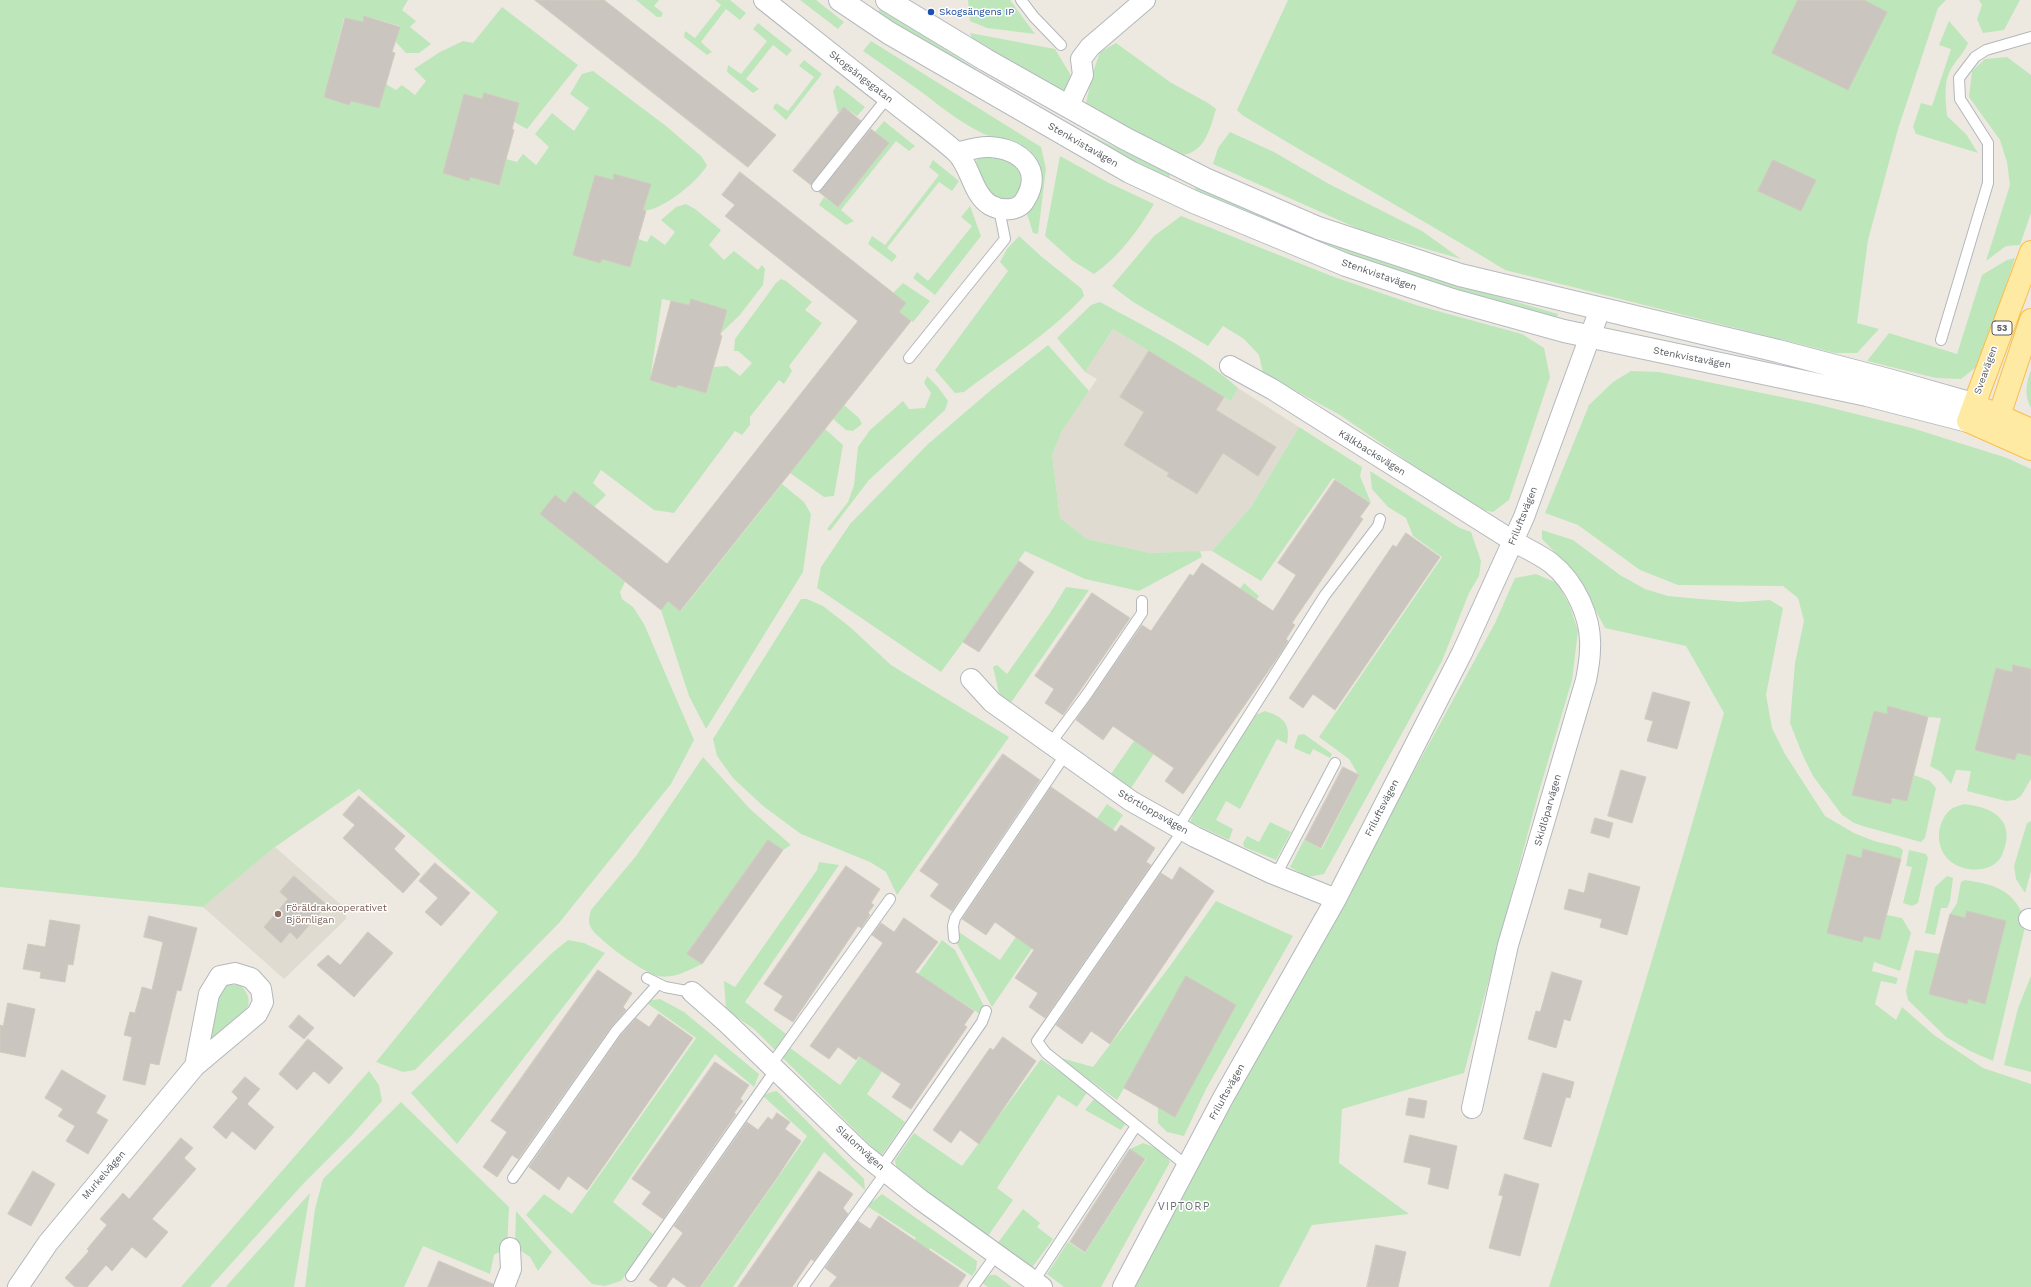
<!DOCTYPE html>
<html>
<head>
<meta charset="utf-8">
<style>
  body { margin:0 }
  canvas { display:block; background:#ede9e0 }
</style>
</head>
<body>
<canvas width="2031" height="1287"></canvas>
<script>
const g = document.querySelector('canvas').getContext('2d');
g.lineJoin = 'round';
function paint(path, color) {
  g.fillStyle = color;
  g.fill(path, 'evenodd');
}
function trace(path, color, width, dash) {
  g.strokeStyle = color;
  g.lineWidth = width;
  g.lineCap = dash ? 'butt' : 'round';
  g.setLineDash(dash || []);
  g.stroke(path);
}
function label(font, color, halo, rows, align = 'center') {
  g.font = font + ' "Work Sans",sans-serif';
  g.lineWidth = 3;
  g.setLineDash([]);
  g.textBaseline = 'middle';
  g.strokeStyle = halo;
  g.fillStyle = color;
  for (const [text, x, y, turn = 0] of rows) {
    g.save();
    g.translate(x, y);
    g.rotate((+turn || 0) * Math.PI / 180);
    g.textAlign = isNaN(turn) ? turn : align;
    if (halo) g.strokeText(text, 0, 0);
    g.fillText(text, 0, 0);
    g.restore();
  }
}
paint(new Path2D(`
  M1113,329L1231,401L1238,388L1299,427L1251,507L1212,551L1150,553L1087,539L1060,518L1052,455L1062,431L1097,379L1085,372Z
  M275,847L346,909V919L284,979L203,907Z`), '#dfdbd0');
paint(new Path2D(`
  M0,0H408L402,10L416,21L410,27L431,44L419,53H406L395,41L400,26L365,16L363,22L344,18L324,97L349,104L351,101L379,108L386,84L396,90L402,85L415,95L426,81L414,69L440,52L463,41L473,43L502,7L578,65L527,129L514,122L519,103L484,93L482,99L464,94L443,173L468,181L470,177L498,185L506,159L517,162L523,154L536,165L549,147L535,134L552,113L574,131L589,108L570,94L582,74L593,71L666,126L701,156L707,165C701,179 658,214 643,210L651,184L615,174L613,180L595,175L574,255L602,259L630,267L638,239L647,242L651,235L665,245L675,232L661,220L676,207L686,204L695,209L721,230L709,245L724,260L734,251L758,270L762,265L765,269L763,285L739,316L720,334L727,310L691,300L689,305L662,299L650,380L676,388L678,385L706,393L714,367L727,366L740,376L752,363L738,351H734L735,339L776,283L781,279L786,281L812,302L805,310L822,323L789,366L792,371L784,384L779,380L750,417V425L742,435L735,431L674,513L654,510L601,470L593,483L606,495L594,507L574,491L565,503L555,495L540,514L625,582L620,592L622,599L633,607L644,624L694,740L671,784L559,923L415,1070L403,1072L376,1062L498,912L359,789L275,847L203,907L0,887Z
  M636,0H659L654,6L663,13L661,17H657Z
  M715,0H730L746,13L740,20L726,9L701,42L712,52L707,55L684,37L685,31L695,38L721,5Z
  M800,0H816L844,22L838,29Z
  M968,0H1010L1035,34L987,28L970,21Z
  M1288,0H1946L1938,8L1898,129L1881,192L1868,240L1857,323L1879,329L1857,353H1835L1505,270C1419,217 1329,168 1242,115L1237,110Z
  M1979,0H2020L2004,30L1983,33L1977,19L1982,5Z
  M881,8L976,69V74L877,13Z
  M1949,21L1968,43C1964,53 1956,60 1951,69C1943,82 1946,102 1947,116L1966,134L1978,153L1916,134L1913,127L1921,103L1932,106L1951,49L1939,45Z
  M758,23L792,50L787,56L773,45L746,79L759,89L753,93L727,72L728,65L741,74L767,41L753,29Z
  M970,33L1055,49L1070,74V87L1057,94L976,49Z
  M871,41L1041,147L1046,169L1038,234L1033,233L1027,214C1034,200 1045,178 1038,162C1028,139 998,142 980,132C958,121 940,106 920,91C901,77 882,64 863,51Z
  M1116,43L1170,82L1208,103L1216,109C1210,128 1206,151 1183,155L1093,114L1086,103L1093,72L1100,52Z
  M2007,57L2031,75V213L2020,245L2006,246L1986,261L2010,185L2007,162L2000,140L1969,97L1972,71L1985,59Z
  M804,60L822,74L786,120L773,108L776,103L788,111L814,77L799,66Z
  M837,85L865,107L857,116L844,107L838,113L833,91Z
  M884,121L915,146L909,151L896,141L841,210L854,221L846,225L819,205L824,197L838,207L889,143L875,132Z
  M1230,132L1274,152L1329,184L1422,231L1461,259L1361,230L1213,164L1218,148Z
  M1088,134L1170,174L1169,180L1085,138Z
  M1060,156L1107,182L1154,204C1139,229 1119,257 1094,274L1073,261L1045,236Z
  M978,157C989,156 1007,158 1016,164C1028,172 1024,192 1012,199C1009,201 1004,201 1000,201L982,185L976,162Z
  M933,160L959,181L952,191L939,182L887,248L897,256L892,262L868,244L872,236L885,245L939,175L929,167Z
  M1196,187L1329,242L1391,265L1558,314L1555,322L1372,265L1194,191Z
  M970,206L981,236L935,295L913,278L917,272L928,281L972,226L961,217Z
  M1181,216L1334,277L1419,306L1522,334L1544,348L1550,377L1509,500L1493,512L1477,509L1340,415L1263,373L1259,355L1244,339L1223,326L1208,346L1133,302L1112,286L1154,236Z
  M1019,236L1042,257L1082,289L1084,296C1050,334 1004,361 964,392L955,393L935,370L1008,271L1000,262L1007,249Z
  M2015,258L1980,364L1961,379L1936,378L1867,361L1889,333L1957,354L1982,275L2007,260Z
  M903,283L930,301L913,322L899,312L906,303L893,293Z
  M1100,302C1147,328 1198,352 1238,388L1231,401L1113,329L1085,372L1057,338L1091,305Z
  M1048,345L1089,391L1062,431L1052,455L1060,518L1087,539L1150,553L1200,551L1202,557L1139,591L1085,579L1025,551L963,642L941,672L817,588L821,567L850,524L928,444L991,390Z
  M2031,370V408C2024,395 2026,383 2031,370Z
  M1631,371L1659,372L1816,404L1912,428L2007,458L2031,469V669L2014,665L2012,672L1996,668L1975,750L2015,760L2017,753L2031,756V779L2021,796L2015,800L2006,801L1967,791L1971,771L1956,770L1951,784L1941,772L1930,766L1941,718L1928,717L1889,706L1887,714L1874,711L1853,794L1891,804L1893,798L1907,801L1914,775L1930,781L1936,788L1925,838L1921,842L1866,827L1854,823L1842,815L1813,776L1803,756L1790,723L1795,663L1804,621L1798,598L1783,586L1678,585L1640,570L1578,525L1545,513L1589,405L1613,382Z
  M927,376L938,387L948,401L945,410L869,480L830,531L827,529L848,502L854,485L858,447L870,430L903,401L909,409L925,408L931,393L924,383Z
  M844,405L859,418L862,424L853,431L846,430L833,419Z
  M1299,427L1362,467L1360,476L1371,503L1333,478L1261,581L1212,551L1251,507Z
  M825,429L843,445L834,496L824,497L790,473Z
  M1370,471L1460,528L1471,532L1481,561L1479,576L1469,593L1442,661L1324,874L1308,877L1290,867L1304,840L1322,849L1359,776L1349,759L1319,737L1442,557L1413,536L1406,518L1388,507L1372,489Z
  M782,484L804,502L811,514L803,572L706,729L689,696L661,610L668,601L681,611Z
  M1542,530L1573,540L1620,575L1645,589L1668,596L1700,599L1740,602L1770,600L1783,608L1766,695L1772,728L1785,754L1825,816L1854,833L1874,841L1899,847L1903,850L1901,859L1863,849L1861,858L1847,854L1828,933L1862,942L1864,936L1880,940L1887,915L1902,918L1911,933L1900,971L1874,962L1872,971L1898,978L1896,984L1881,981L1875,1004L1896,1020L1902,1007L1934,1035L1983,1068L2031,1084V1287H1549C1612,1097 1669,906 1724,713L1686,646L1605,628L1576,574L1542,539Z
  M1536,574L1557,583L1570,606L1578,631L1572,680L1538,795L1464,1073L1342,1109L1339,1163L1409,1214L1312,1225L1279,1287H1132L1495,623L1515,578Z
  M1244,583L1259,596L1131,788L1111,774Z
  M1066,587L1089,590L1010,704L1000,697L993,667L997,665L1007,674L1050,613Z
  M801,599H807L823,606L850,627L891,665L1009,737L897,895L886,872L870,862L801,834L763,806L733,778L717,756L713,739Z
  M1265,711C1284,717 1291,724 1287,744L1277,739L1240,809L1226,801L1216,820L1233,829L1229,840L1190,822L1195,810L1256,715Z
  M1304,734L1332,754L1330,758L1313,749L1310,755L1294,748L1298,735Z
  M703,757L750,809L791,845L783,850L768,840L687,954L702,964C687,971 674,979 658,976C645,974 597,939 591,928C588,922 589,917 591,910L636,856Z
  M1107,804L1123,815L992,1007L955,940L956,930L1000,960Z
  M1964,804C1994,807 2017,821 2002,855C1994,874 1962,873 1949,860C1935,847 1936,823 1950,810C1953,807 1959,806 1964,804Z
  M2031,821V871L2025,893L2016,879L2014,866L2027,823Z
  M1270,822L1291,832L1276,860L1244,847L1243,843L1247,836L1259,842Z
  M1909,850L1926,854L1928,858L1918,903L1912,906L1903,903L1912,867L1906,866Z
  M819,862L839,865L745,1002L786,1034L775,1050L754,1029L726,1010L724,981L735,987L817,870Z
  M1947,876L1953,878L1950,901L1947,908H1941L1935,935L1925,933L1935,887Z
  M1965,880C1997,885 2015,890 2026,923L1993,1061L1970,1051L1946,1037L1908,1000L1906,991L1915,950L1940,954L1930,994L1967,1004L1968,999L1985,1003L1965,918L1950,914L1957,903L1961,882Z
  M1216,901L1293,936L1206,1089L1184,1136L1167,1132L1158,1123V1107L1175,1116L1236,1005L1219,996L1124,1088L1117,1100L1058,1057L1093,1067L1170,966Z
  M568,940L584,943L605,953L457,1144L411,1093L552,953Z
  M942,940L955,950L985,1008L980,1014L938,987L867,1094L905,1122L881,1156L781,1056L789,1047L840,1085Z
  M2031,976V1072L2004,1065L2018,1008Z
  M226,985H240C265,1008 230,1026 212,1041L206,1039L216,992Z
  M660,999L684,1012L759,1074L754,1087L715,1054L613,1202L653,1234L621,1281L605,1286L592,1284L526,1215L544,1194L572,1214L696,1038L644,1001Z
  M1041,1059L1088,1091L1077,1107L1058,1095L997,1188L1013,1200L988,1236L897,1171L895,1160L914,1133L962,1166Z
  M369,1071L379,1085L382,1101L352,1135L304,1183L210,1287H181Z
  M777,1091L864,1179L865,1190L824,1152L733,1287H701L807,1136L763,1096L771,1092Z
  M1094,1099L1126,1123L1121,1130L1085,1110Z
  M401,1102L509,1207L507,1248L494,1255L490,1274L423,1246L404,1287H305L315,1209L323,1179Z
  M1143,1143C1154,1147 1165,1151 1170,1162L1101,1287H1064L1047,1274L1068,1242L1085,1253L1146,1159L1130,1149Z
  M310,1193L294,1287H226L230,1282Z
  M882,1194L977,1261L976,1270L972,1276L930,1248L903,1287H882L916,1238L867,1206Z
  M1023,1209L1040,1223L1037,1227L1053,1239L1031,1269L997,1244Z
  M516,1211L552,1252L538,1271L530,1257L515,1247Z
  M990,1275H996L1012,1287H988L982,1283Z`), '#bde7ba');
const building = new Path2D(`
  M535,0H604L776,135L748,167Z
  M1798,0H1864L1887,12L1848,90L1772,53Z
  M364,16L400,27L392,52L395,53L379,108L351,101L349,105L324,97L345,18L363,22Z
  M484,93L519,103L512,129L514,130L499,185L470,177L469,181L443,173L464,94L482,99Z
  M844,107L861,121L811,185L793,171Z
  M871,129L889,143L838,207L819,192Z
  M1773,160L1816,180L1801,211L1758,191Z
  M740,172L906,303L899,312L911,321L680,611L668,601L661,610L540,514L555,495L565,503L574,491L667,564L858,321L725,216L735,205L722,195Z
  M614,174L651,184L643,210L646,211L630,267L602,259L600,263L573,255L595,175L613,180Z
  M691,299L727,310L720,335L722,336L706,393L678,385L676,388L650,380L671,301L689,305Z
  M1149,351L1224,397L1216,410L1276,447L1258,476L1223,453L1197,494L1167,476L1169,473L1124,445L1144,412L1120,397Z
  M1335,480L1370,503L1360,517L1363,519L1292,623L1295,625L1286,639L1288,641L1280,654L1183,794L1165,781L1174,768L1113,726L1103,740L1076,720L1142,625L1151,631L1190,574L1193,576L1202,563L1273,611L1296,575L1278,563Z
  M1406,533L1440,557L1335,710L1313,694L1303,708L1289,698L1393,545L1396,547Z
  M1019,561L1034,572L979,652L963,642Z
  M1092,593L1130,618L1063,715L1045,703L1054,689L1035,676Z
  M2013,665L2031,669V756L2017,753L2015,760L1975,750L1996,668L2012,672Z
  M1653,692L1690,702L1677,749L1647,741L1653,721L1645,719Z
  M1888,706L1928,717L1907,801L1892,798L1891,804L1852,795L1874,711L1887,714Z
  M1003,754L1040,780L952,911L930,896L939,884L920,871Z
  M1343,767L1359,775L1321,848L1305,840Z
  M1621,770L1646,777L1632,823L1608,816Z
  M1051,787L1116,832L1121,825L1155,848L1146,862L1151,865L1045,1018L1029,1007L1038,993L1015,978L1034,950L995,922L986,935L962,919Z
  M359,796L405,836L394,849L420,874L403,893L343,838L355,825L343,815Z
  M1595,818L1613,823L1609,838L1591,833Z
  M768,840L783,850L702,964L687,954Z
  M1863,849L1901,859L1880,940L1864,936L1862,942L1827,933L1847,854L1861,858Z
  M435,863L470,893L441,926L425,912L438,898L419,881Z
  M846,866L880,889L871,903L874,905L868,913L870,915L861,928L858,926L793,1022L774,1010L783,996L764,984Z
  M1180,867L1214,891L1110,1044L1091,1031L1082,1044L1056,1025L1161,873L1172,880Z
  M1589,873L1640,887L1627,935L1600,927L1602,919L1564,909L1569,889L1584,893Z
  M294,876L327,905L297,939L290,932L281,943L264,927L288,899L280,892Z
  M1967,911L2006,921L1985,1004L1968,999L1967,1004L1929,994L1950,914L1965,918Z
  M149,916L197,928L181,991L177,990L159,1065L150,1063L145,1085L123,1080L132,1037L124,1035L130,1012L135,1013L142,987L152,990L163,942L144,937Z
  M904,918L938,942L915,972L974,1011L964,1025L967,1027L911,1109L892,1097L901,1084L859,1056L856,1060L838,1047L829,1059L810,1046L883,943L872,935L881,923L894,932Z
  M50,920L80,925L73,965L68,964L65,982L40,978L41,972L23,969L28,944L45,947Z
  M368,932L393,953L354,997L317,965L328,955L340,965Z
  M598,970L632,993L623,1007L626,1010L611,1027L518,1159L512,1155L497,1177L483,1167L507,1132L491,1121Z
  M1552,972L1582,981L1570,1021L1564,1019L1556,1048L1528,1039L1536,1011L1540,1012Z
  M1186,976L1236,1005L1175,1117L1124,1088Z
  M8,1003L35,1009L25,1057L0,1052V1025L3,1026Z
  M659,1014L693,1038L587,1190L568,1176L559,1190L529,1167L621,1035L636,1018L649,1027Z
  M299,1015L314,1028L304,1039L289,1027Z
  M1003,1037L1036,1061L979,1144L960,1130L951,1143L933,1130L990,1048L993,1050Z
  M308,1039L343,1068L329,1084L314,1071L297,1090L279,1074Z
  M715,1062L749,1085L740,1099L743,1101L734,1113L736,1114L663,1219L642,1204L651,1192L632,1179Z
  M62,1070L106,1096L96,1113L108,1120L88,1154L66,1141L75,1126L58,1116L63,1109L45,1098Z
  M1543,1073L1574,1082L1570,1098L1566,1097L1551,1147L1524,1139Z
  M245,1077L260,1089L247,1104L274,1127L255,1150L232,1131L226,1139L213,1127L238,1098L232,1092Z
  M1409,1098L1427,1101L1424,1118L1406,1115Z
  M777,1113L790,1122L785,1129L801,1141L778,1176L700,1287H687L673,1277L666,1287H659L649,1280L683,1233L674,1226L747,1122L758,1130L768,1117L772,1120Z
  M1410,1135L1457,1146L1448,1189L1428,1184L1431,1168L1404,1162Z
  M181,1138L193,1148L184,1158L196,1169L152,1219L168,1232L146,1258L132,1247L112,1271L106,1265L87,1287H75L65,1278L89,1251L87,1249L107,1225L100,1219L123,1193L129,1199Z
  M1130,1149L1145,1159L1085,1252L1070,1242Z
  M33,1171L55,1184L31,1226L8,1214Z
  M819,1171L853,1194L843,1208L848,1214L814,1261L811,1259L792,1287H738Z
  M1505,1174L1539,1184L1520,1256L1489,1248L1503,1196L1499,1195Z
  M879,1216L966,1275L958,1287H829L837,1277L825,1268L858,1221L870,1229Z
  M1376,1245L1406,1252L1398,1287H1367Z
  M439,1261L493,1284V1287H428Z`);
paint(building, '#cac6bf');
trace(building, '#d2cabe', 1);
const service = new Path2D(`
  M1021,0L1034,17L1061,45
  M817,186L887,98
  M1941,340L1988,183V143L1960,99L1959,78L1975,57L1986,50L2031,37
  M909,358L1005,239L999,209
  M1050,744L1087,694L1142,613V601
  M1178,827L1325,595L1378,526L1380,519
  M1183,830L1037,1041L1046,1053L1187,1166
  M1276,875L1335,763
  M954,938L953,926L955,918L1065,755
  M647,978L665,987L692,992
  M771,1065L890,899
  M881,1168L982,1022L986,1011
  M513,1178L616,1031L657,985
  M631,1276L776,1069
  M1034,1281L1136,1126
  M803,1287L886,1172
  M973,1287L996,1255`);
const minor = new Path2D(`
  M764,0C807,34 849,68 892,101C913,118 936,134 956,152C971,166 972,194 990,205C1001,211 1018,212 1025,200C1044,169 1020,149 990,147C979,146 968,150 957,153
  M1068,107L1083,75L1081,59L1090,47L1145,0
  M1230,366L1272,389L1513,541C1525,548 1539,554 1551,563C1575,582 1592,618 1590,649C1590,660 1588,670 1586,680L1508,945L1472,1108
  M971,679L992,702L1131,801L1195,837L1271,873L1336,899
  M2029,919L2031,920
  M692,992L726,1022L862,1153L921,1200L1042,1287
  M18,1287L48,1243L195,1066L257,1014L263,1002L261,989L251,978L235,973L220,976L209,994L195,1066
  M504,1287L511,1269L510,1248
  M1123,1287L1223,1098L1336,899L1462,653L1524,517L1600,309`);
const secondary = new Path2D(`
  M840,0L889,33L1130,172L1194,202L1346,265L1449,299L1564,331L1867,395L1968,421
  M887,0L986,60L1126,139L1205,179L1318,228L1460,275L1778,351L1892,381L1973,404`);
const primary = new Path2D(`
  M2031,252L1968,421L2031,449
  M1986,410L2031,430
  M1994,431L2031,320`);
trace(service, '#b3b7bc', 12);
trace(minor, '#b3b7bc', 22);
trace(secondary, '#b6bac0', 24);
trace(primary, '#fbbe4a', 24);
trace(service, '#fff', 10);
trace(minor, '#fff', 20);
trace(secondary, '#fff', 22);
trace(primary, '#ffeaa3', 22);
for (const [x, y, r, color] of [
  [931,12,4,"#1a4fb4"],
  [278,914,4,"#8d6e63"]
]) {
  const dot = new Path2D();
  dot.arc(x, y, r, 0, 2 * Math.PI);
  g.fillStyle = color;
  g.fill(dot);
  trace(dot, '#fff', 1.5);
}
for (const [x, y, w] of [
  [2002,328,20]
]) {
  const box = new Path2D();
  box.roundRect(x - w / 2, y - 7, w, 14, 3);
  g.fillStyle = '#fff';
  g.fill(box);
  trace(box, '#595d62', 1);
}
label('bold 9px', '#595d62', null, [
  ["53",2002,328]
]);
label('10px', '#164399', '#fff', [
  ["Skogsängens IP",939,12]
], 'left');
label('10px', '#595d62', '#fff', [
  ["Skogsängsgatan",861,77,38],
  ["Stenkvistavägen",1083,145,30],
  ["Stenkvistavägen",1379,275,19],
  ["Stenkvistavägen",1692,358,11],
  ["Sveavägen",1986,370,-70],
  ["Kälkbacksvägen",1372,453,32],
  ["Friluftsvägen",1523,516,-68],
  ["Friluftsvägen",1382,808,-63],
  ["Skidlöparvägen",1548,810,-74],
  ["Störtloppsvägen",1153,812,30],
  ["Friluftsvägen",1227,1092,-61],
  ["Slalomvägen",860,1148,42],
  ["Murkelvägen",104,1175,-49]
]);
label('10px', '#785e54', '#fff', [
  ["Föräldrakooperativet",286,908],
  ["Björnligan",286,920]
], 'left');
g.letterSpacing = '1px';
label('11px', '#6a7074', '#fff', [
  ["VIPTORP",1184,1207]
]);
g.letterSpacing = '0px';
</script>
</body>
</html>
